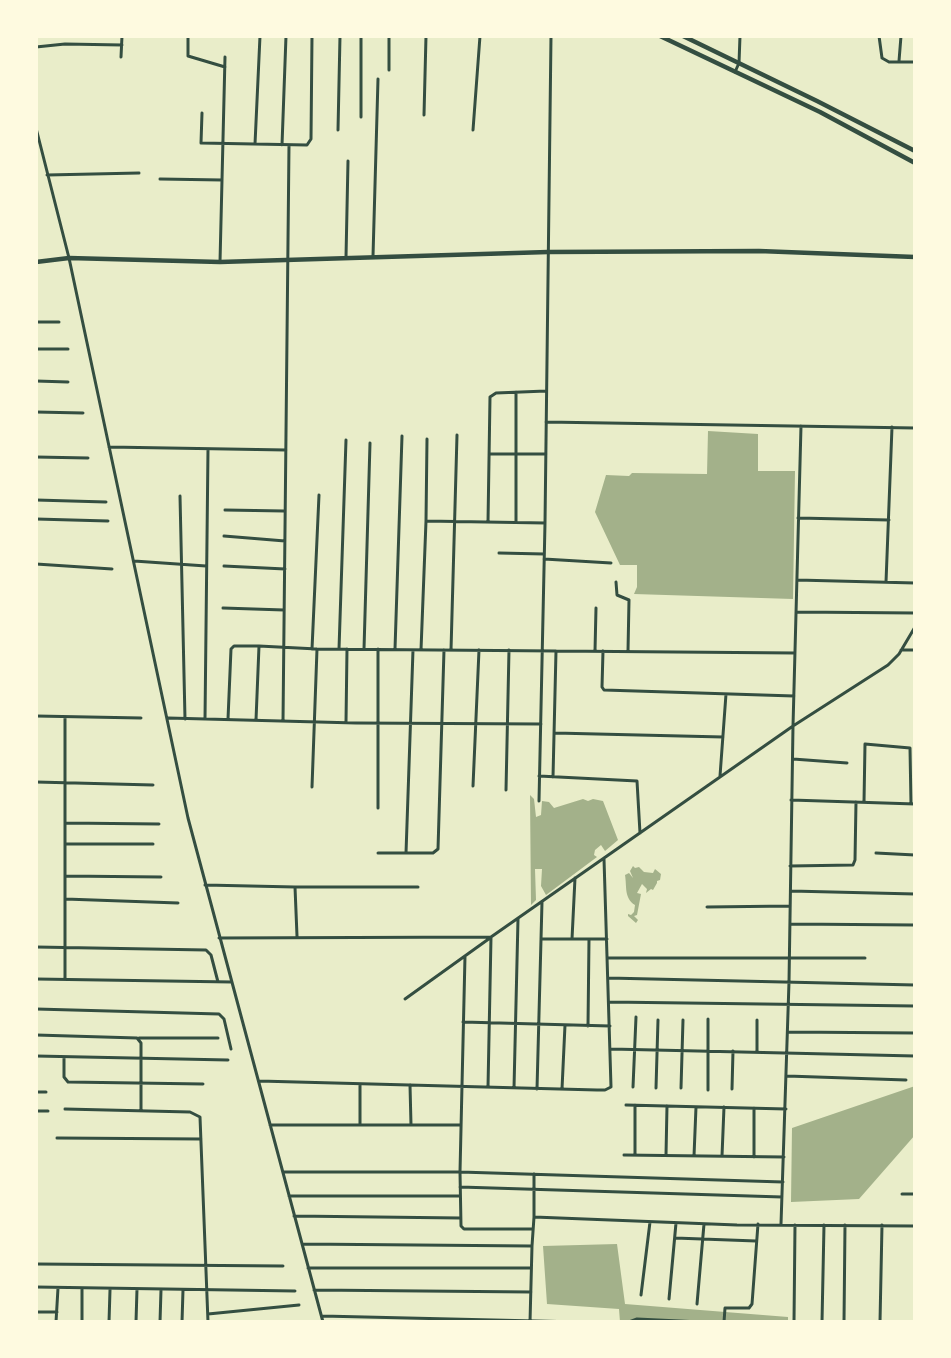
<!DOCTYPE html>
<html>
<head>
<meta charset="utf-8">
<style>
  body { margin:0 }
  #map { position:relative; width:951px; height:1358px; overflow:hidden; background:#e9edc9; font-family:"PT Sans",sans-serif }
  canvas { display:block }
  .frame { position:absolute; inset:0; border:38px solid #fefae0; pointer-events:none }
</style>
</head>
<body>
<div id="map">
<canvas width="951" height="1358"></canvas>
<div class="frame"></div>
</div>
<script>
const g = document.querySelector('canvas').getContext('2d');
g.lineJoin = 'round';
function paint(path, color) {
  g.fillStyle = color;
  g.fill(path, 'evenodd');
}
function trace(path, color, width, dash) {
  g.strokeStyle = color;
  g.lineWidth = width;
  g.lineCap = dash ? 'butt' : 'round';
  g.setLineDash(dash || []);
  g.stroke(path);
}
paint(new Path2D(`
  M708,431L758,434V471H795L793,599L634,594L637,587V565H620L595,512L606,475L629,476L632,473L707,474Z
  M530,795L534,799L536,817L541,815L542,801L549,802L554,808L583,799L588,801L593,799L603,801L618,840L605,851L601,845L595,850L594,855L597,857L546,895L541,886L542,869H535L536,900L531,905Z
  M633,866L635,868L639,867L644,872L653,873L655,869L661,874L660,880L657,881V883L653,890L651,889L646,893L647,889L642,884L637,893L641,894L637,915L634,916L638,920L636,923L628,916V914L631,915L634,912L635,905C624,898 627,887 625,875L629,873L633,878L630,871Z
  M915,1086V1135L859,1199L791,1202L792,1128Z
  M617,1244L625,1304L788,1317V1322H620L619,1309L547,1304L543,1246Z`), '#a3b18a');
trace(new Path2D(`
  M188,36V56L225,67
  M879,36L882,58L889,62H915
  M36,47L65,44L122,45
  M121,57L122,36
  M899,61L901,36
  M389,70V36
  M735,72L739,63L740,36
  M202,113L201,143L307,145L311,139L312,36
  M424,115L426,36
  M361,117V36
  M36,128L69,258L188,818L323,1322
  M338,130L340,36
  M473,130L480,36
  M255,144L260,36
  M282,145L286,36
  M47,175L139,173
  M160,179L222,180
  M373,256L378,79
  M346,257L348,161
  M220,262L225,57
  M36,322H59
  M36,349H68
  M36,381L68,382
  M516,392V522
  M36,412L83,413
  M546,422L915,428
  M109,447L286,450
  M489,454H546
  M36,457L88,458
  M180,496L185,719
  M36,500L106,502
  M225,510L284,511
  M798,518L889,520
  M36,519L108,521
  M426,521L545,523
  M488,522L490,397L496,393L546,391
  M224,536L285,541
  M499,553L544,554
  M544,559L611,563
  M134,561L206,566
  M36,564L112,569
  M224,566L285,569
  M797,580L915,583
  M616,582L617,595L629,600L628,651
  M886,582L892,427
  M223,608L284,610
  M796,612L915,613
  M312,649L319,495
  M339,649L346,440
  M364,649L370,443
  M395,649L402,436
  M421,650L426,521L427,439
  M451,650L457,435
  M901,650H915
  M595,651L596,608
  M603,651L602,687L604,690L794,696
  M36,716L141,718
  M65,717V979
  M168,718L356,723L541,724
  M205,719L208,449
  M228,719L231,649L234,646H259
  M256,720L259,646L317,649L795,653
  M283,721L289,145
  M346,722L347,649
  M555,733L723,737
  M793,759L847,763
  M539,776L637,781L640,833
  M720,776L726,694
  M553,777L556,651
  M36,782L153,785
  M473,786L479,650
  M312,787L317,649
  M506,790L509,650
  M791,800L915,804
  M539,801L545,523L551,36
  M864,802L865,744L910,748L911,804
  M378,808V649
  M65,823L159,824
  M65,844H153
  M378,853H433L438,849L444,650
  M406,853L413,650
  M876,853L915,855
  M790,866L853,865L855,860L856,802
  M65,876L161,877
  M205,885L295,887H418
  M295,887L297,936
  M791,891L915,894
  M65,899L178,903
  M707,907L790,906
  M791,924L915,925
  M219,938L491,937L793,726L888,665L899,654L915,627
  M541,939H607
  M572,939L575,878
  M36,947L206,950L211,955L218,982
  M465,956L460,1172L461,1226L464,1229H533
  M607,958H865
  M608,978L915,985
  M36,979L232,982
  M405,999L490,938
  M609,1002L915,1006
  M36,1009L219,1014L224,1019L231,1049
  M708,1019V1090
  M463,1022L610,1026
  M588,1026L589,939
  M788,1032L915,1033
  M36,1035L137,1038L141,1043V1111
  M139,1038H218
  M611,1049L915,1056
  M757,1052V1020
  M36,1056L228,1060
  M64,1057V1077L68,1082L203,1084
  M787,1076L906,1080
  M259,1081L597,1090H605L611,1087L604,859
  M360,1084V1124
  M410,1085L411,1125
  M488,1087L491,937
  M633,1087L636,1017
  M514,1088L518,919
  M656,1088L658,1020
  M681,1088L683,1020
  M537,1089L542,902
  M562,1089L565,1025
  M732,1089L733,1051
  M36,1092H46
  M626,1105L786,1109
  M754,1108V1157
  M65,1109L190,1112L200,1117L208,1322
  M36,1111H48
  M270,1125H460
  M57,1138L201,1139
  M635,1154V1105
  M624,1155L784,1157
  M666,1155L667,1106
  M694,1156L696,1107
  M722,1156L724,1107
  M283,1172H460L783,1182
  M460,1187L782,1197
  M902,1194H915
  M289,1196H460
  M294,1216L460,1218
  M534,1217V1174
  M781,1224L789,982L793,726L801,426
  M675,1238L756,1241
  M302,1244L531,1246
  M36,1264L283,1266
  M308,1268H531
  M36,1287L295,1291
  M314,1290L531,1292
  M641,1295L650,1222
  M669,1299L676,1223
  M697,1304L704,1224
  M36,1312H57
  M208,1314L299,1305
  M322,1316L579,1322
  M56,1322L58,1288
  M82,1322V1288
  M109,1322L110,1290
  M136,1322L137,1289
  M160,1322L161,1290
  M182,1322L183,1290
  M530,1322L532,1246L534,1217L737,1225L915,1226
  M629,1322L637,1319L700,1322
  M724,1322L725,1308H749L752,1304L758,1224
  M794,1322L795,1225
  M822,1322L824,1225
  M844,1322L845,1225
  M880,1322L882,1225`), '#344e41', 3);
trace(new Path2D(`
  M660,36L820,112L915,163
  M683,36L817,101L915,151
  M36,262L69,258L220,262L548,252L759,251L915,257`), '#344e41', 4.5);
</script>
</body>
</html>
